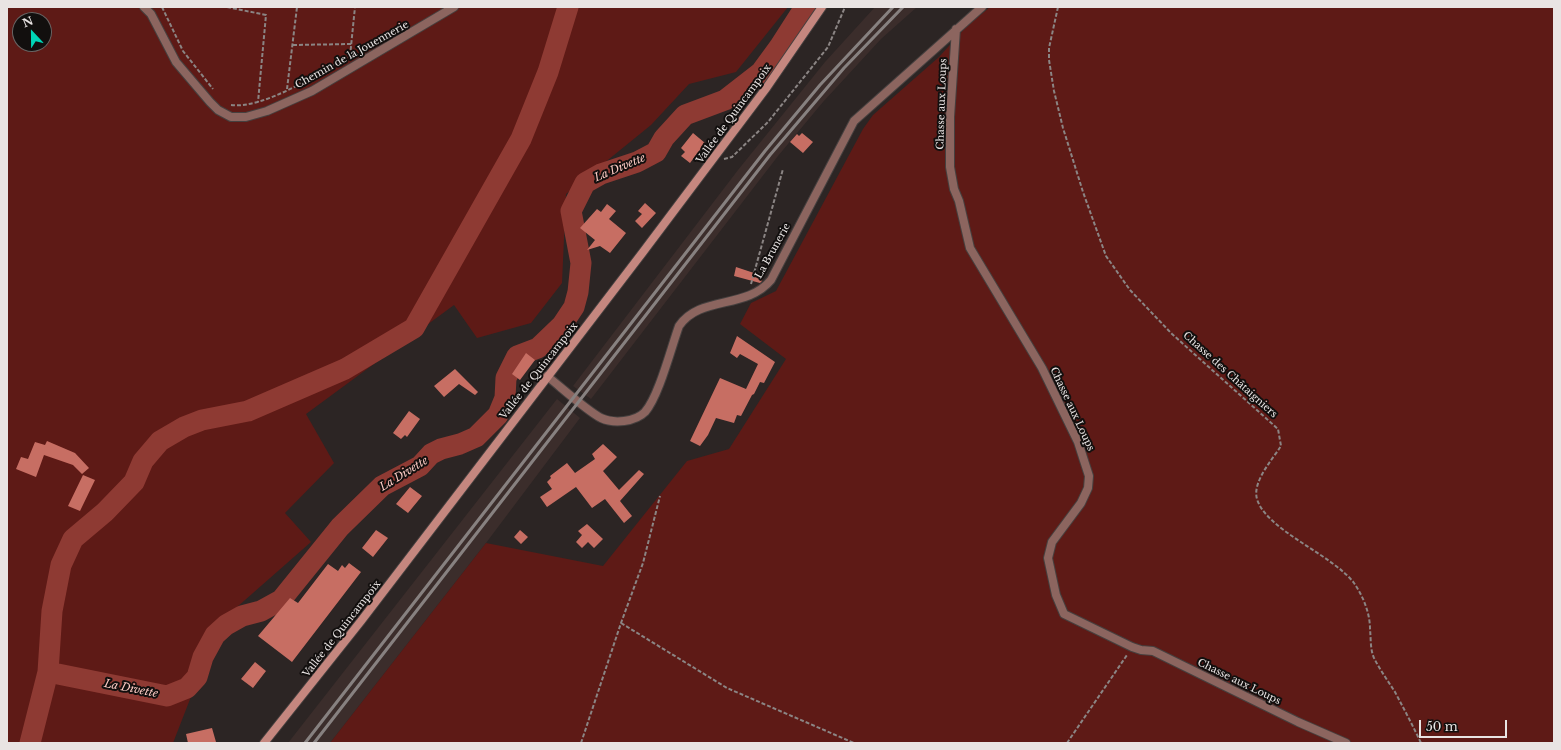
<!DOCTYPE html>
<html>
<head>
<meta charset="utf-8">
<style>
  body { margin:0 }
  #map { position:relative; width:1561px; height:750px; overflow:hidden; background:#2c2524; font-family:"Libre Baskerville",serif }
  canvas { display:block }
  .frame { position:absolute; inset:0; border:8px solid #e9e4e3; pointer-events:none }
  .north { position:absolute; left:12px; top:12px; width:40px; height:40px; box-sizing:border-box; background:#120f0e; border:1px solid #686463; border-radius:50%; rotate:338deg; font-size:11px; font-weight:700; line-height:16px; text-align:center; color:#e9e4e3 }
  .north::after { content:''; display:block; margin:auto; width:14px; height:18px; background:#00d5b7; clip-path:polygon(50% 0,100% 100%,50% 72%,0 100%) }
  .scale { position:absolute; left:1419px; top:720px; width:88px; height:18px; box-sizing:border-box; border:2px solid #e9e4e3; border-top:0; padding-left:5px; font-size:12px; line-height:14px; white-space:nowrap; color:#e9e4e3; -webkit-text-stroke:3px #120f0e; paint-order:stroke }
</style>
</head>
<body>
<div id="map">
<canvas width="1561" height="750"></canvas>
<div class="frame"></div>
<div class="north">N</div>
<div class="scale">50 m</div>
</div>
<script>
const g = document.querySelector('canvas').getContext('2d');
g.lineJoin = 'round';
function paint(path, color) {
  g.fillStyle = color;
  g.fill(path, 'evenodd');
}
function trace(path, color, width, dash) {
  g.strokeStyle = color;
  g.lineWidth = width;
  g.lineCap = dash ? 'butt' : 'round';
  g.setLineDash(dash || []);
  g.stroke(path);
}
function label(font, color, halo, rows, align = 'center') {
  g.font = font + ' "Libre Baskerville",serif';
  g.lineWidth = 4;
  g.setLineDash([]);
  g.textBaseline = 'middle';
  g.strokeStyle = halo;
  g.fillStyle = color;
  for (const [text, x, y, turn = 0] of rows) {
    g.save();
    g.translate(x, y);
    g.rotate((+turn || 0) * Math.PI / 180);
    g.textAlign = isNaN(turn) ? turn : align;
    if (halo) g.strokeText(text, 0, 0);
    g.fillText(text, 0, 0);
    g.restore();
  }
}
paint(new Path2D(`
  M875,7H917L881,39L823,102L778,156L591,399L573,386L738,170L825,62Z
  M557,399L580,418L486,543L330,743H288Z`), '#3b2d2b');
paint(new Path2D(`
  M7,7H788L736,72L689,84L651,125L566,194L562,283L531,323L477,338L454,305L306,414L334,463L285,513L311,542L220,622L173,743H7ZM20,20H44V44H20Z
  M990,7H1554V743H330L486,543L603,566L687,461L729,449L786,359L740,324L751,303L776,291L863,129L873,115L939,57L966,27Z`), '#5e1a16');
trace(new Path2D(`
  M48,672L167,696L187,688L197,677L203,657L215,635L226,625L242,616L261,611L281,600L340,527L382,486L420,466L431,454L441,449L460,444L476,437L498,415L505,398L506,378L517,356L538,348L562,325L574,307L578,292L581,263L571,211L585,183L601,174L637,162L656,152L664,138L685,115L725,100L761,72L780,46L805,7
  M30,743L48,672L52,611L61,565L73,539L105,512L134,482L143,461L160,441L184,427L202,420L248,411L345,369L414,328L521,139L548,72L568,7`), '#8e3a33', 21);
paint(new Path2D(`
  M693,133L705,143L690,163L681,156L685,152L681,148Z
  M802,133L813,142L803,153L790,142L797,134L799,136Z
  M645,203L656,213L642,228L635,221L642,214L638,211Z
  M607,204L616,211L609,219L626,233L610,253L600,246L587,250L595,240L580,228L597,209L601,212Z
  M736,267L763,276L762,281L760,283L734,276Z
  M737,336L775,362L764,383L760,382L754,394L752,395L741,416L737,415L734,423L716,418L708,435L700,446L690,441L720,378L746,389L758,364L740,354L737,358L730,353Z
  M526,353L535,360L520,380L512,374Z
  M455,369L478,392L475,395L459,384L444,397L434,386Z
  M409,411L420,419L407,437L405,435L401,439L393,433Z
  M47,441L75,453L89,468L82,474L73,465L44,455L36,477L16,469L21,457L28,459L35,442L45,445Z
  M603,444L617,457L603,471L619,490L639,470L644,474L620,501L632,516L624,523L605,499L592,508L576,487L547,507L540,497L552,489L547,482L551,478L550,476L567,463L575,473L595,459L592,454Z
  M83,475L95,480L80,511L68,506Z
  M410,487L422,496L408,513L396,504Z
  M587,524L603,539L594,548L588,542L582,548L576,542L582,535L578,531Z
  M376,530L388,538L373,557L362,548Z
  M520,530L528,537L521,544L514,537Z
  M349,563L361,572L292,662L258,636L290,598L298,603L328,564L338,571L342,565L345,568Z
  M255,662L266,671L253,688L241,679Z
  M212,728L216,742L188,743L186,734Z`), '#c76e63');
const street = new Path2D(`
  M144,7L151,14L176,62L210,102L218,110L231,117H246L267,111L312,91L454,7
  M956,29L950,117V167L954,189L959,201L970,248L1042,368L1078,442L1089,476L1088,488L1081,503L1052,542L1048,558L1056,595L1064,614L1132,647L1141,650L1153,651L1298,722L1346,743
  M547,376C562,388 586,410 601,418C614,424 635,422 645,412C659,396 671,348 679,326C700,295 746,310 771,280L854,121L982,7`);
const secondary = new Path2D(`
  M264,743L361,621L643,252L767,87L822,7`);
trace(street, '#46403f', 10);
trace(secondary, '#46403f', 10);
trace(new Path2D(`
  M162,7L183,51L213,89
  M227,7L266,15L258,102
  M1058,7L1049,48V60L1054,91L1063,128L1083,192L1106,256L1130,290L1172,334L1278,429L1281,446C1272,460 1252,482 1257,499C1266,530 1333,555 1354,583C1363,596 1370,613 1370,629C1371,638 1370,649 1374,658C1380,670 1388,681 1395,692C1404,709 1413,726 1421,743
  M293,45L351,44
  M350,56L355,7
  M287,89L297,7
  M231,105C264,109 318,74 347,57
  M724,159L732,157L768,122L828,47L845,7
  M751,284L783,169
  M621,623L727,688L854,743
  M581,743L621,623L643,563L660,496
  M1067,743L1127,655`), '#8b8584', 2, [4, 2]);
trace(street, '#8c655f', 8);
trace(secondary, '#c5877f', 8);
trace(new Path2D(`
  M305,743L765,151L820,85L893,7
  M314,743L770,155L844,68L903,7`), '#878180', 3);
label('10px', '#e9e4e3', '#120f0e', [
  ["Chemin de la Jouennerie",352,55,-29],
  ["Chasse aux Loups",942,104,-88],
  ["Vallée de Quincampoix",734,114,-54],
  ["La Brunerie",773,251,-61],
  ["Vallée de Quincampoix",539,371,-52],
  ["Chasse des Châtaigniers",1230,375,42],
  ["Chasse aux Loups",1072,409,65],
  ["Vallée de Quincampoix",342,629,-52],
  ["Chasse aux Loups",1239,682,26]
]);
label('italic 11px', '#feccc5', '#120f0e', [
  ["La Divette",620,168,-23],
  ["La Divette",404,474,-32],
  ["La Divette",131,689,11]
]);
</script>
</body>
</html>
